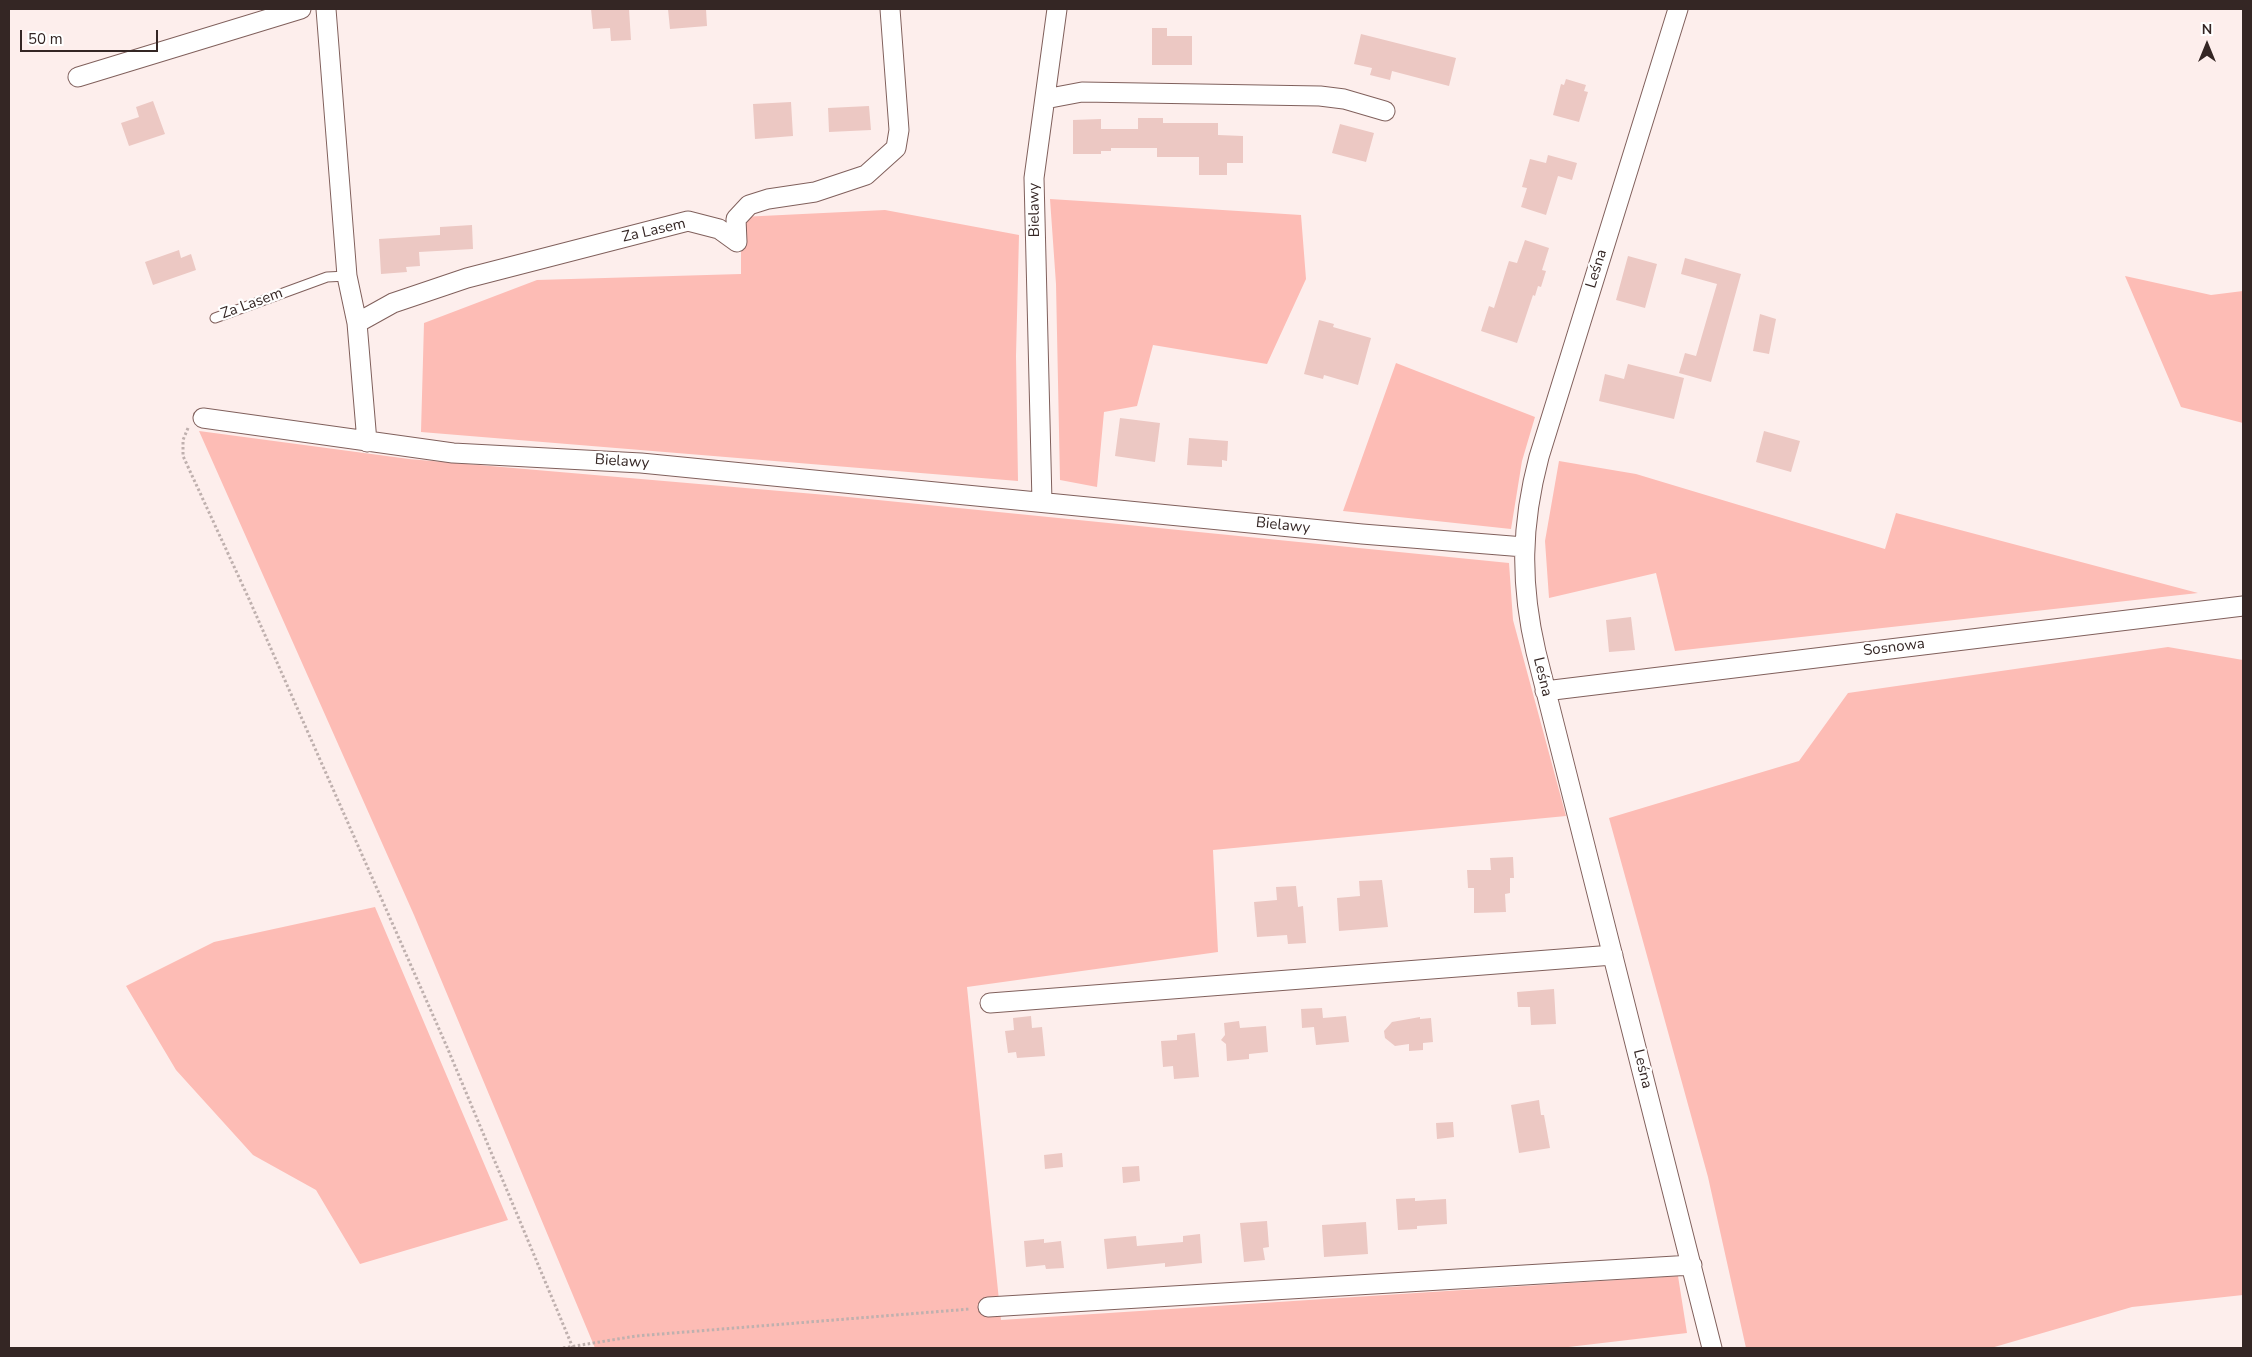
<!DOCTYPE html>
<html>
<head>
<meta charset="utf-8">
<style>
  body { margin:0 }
  #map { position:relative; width:2252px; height:1357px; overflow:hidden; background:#fdeeec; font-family:"Nunito Sans",sans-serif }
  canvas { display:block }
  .frame { position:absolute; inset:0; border:10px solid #342624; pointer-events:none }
  .north { position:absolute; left:2182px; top:20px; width:50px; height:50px; -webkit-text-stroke:4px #fff; paint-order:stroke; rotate:0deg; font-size:14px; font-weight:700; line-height:20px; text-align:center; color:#342624 }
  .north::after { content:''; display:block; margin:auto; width:18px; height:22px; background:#342624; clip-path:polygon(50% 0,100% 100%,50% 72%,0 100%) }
  .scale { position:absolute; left:20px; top:30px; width:138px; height:22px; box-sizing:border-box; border:2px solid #342624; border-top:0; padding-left:6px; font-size:15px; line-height:18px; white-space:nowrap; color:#342624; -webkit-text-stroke:4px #fff; paint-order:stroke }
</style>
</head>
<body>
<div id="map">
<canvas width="2252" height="1357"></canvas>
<div class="frame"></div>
<div class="north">N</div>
<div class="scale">50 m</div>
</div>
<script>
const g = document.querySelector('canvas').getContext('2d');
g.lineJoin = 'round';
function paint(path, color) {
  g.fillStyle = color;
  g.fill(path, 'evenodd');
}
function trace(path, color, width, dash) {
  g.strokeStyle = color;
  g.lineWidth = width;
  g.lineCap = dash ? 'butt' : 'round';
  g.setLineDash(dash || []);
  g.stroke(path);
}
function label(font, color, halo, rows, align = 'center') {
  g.font = font + ' "Nunito Sans",sans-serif';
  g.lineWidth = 4.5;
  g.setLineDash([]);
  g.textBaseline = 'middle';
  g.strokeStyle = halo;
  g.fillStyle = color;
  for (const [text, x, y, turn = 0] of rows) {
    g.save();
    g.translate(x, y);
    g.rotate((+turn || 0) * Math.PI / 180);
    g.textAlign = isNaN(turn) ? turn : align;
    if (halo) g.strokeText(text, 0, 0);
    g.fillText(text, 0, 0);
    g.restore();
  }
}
paint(new Path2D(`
  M1050,199L1301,215L1306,279L1267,364L1153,345L1137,406L1104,412L1097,487L1060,480L1056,284Z
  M885,210L1019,235L1016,356L1018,481L421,432L424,323L537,280L741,274V217Z
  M2125,276L2211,295L2243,291V423L2181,407Z
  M1396,363L1535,417L1522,461L1511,529L1343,511Z
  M199,431L409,459L838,496L1509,563L1513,620L1566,816L1213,850L1218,952L967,987L1001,1320L1678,1276L1687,1333L1560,1348H595L414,915Z
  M1559,461L1636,474L1885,549L1896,513L2198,593L1675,651L1656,573L1549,598L1545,541Z
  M2168,647L2243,660V1295L2132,1307L1991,1348H1746L1708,1177L1609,818L1799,761L1848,693Z
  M375,907L508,1220L360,1264L316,1190L253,1155L176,1070L126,986L214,942Z`), '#fdbcb5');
paint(new Path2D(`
  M591,9H629L631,40L611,41L610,28L593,29Z
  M668,9H706L707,26L670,29Z
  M1152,28H1167V36H1192V65H1152Z
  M1361,34L1456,58L1449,86L1392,71L1390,80L1370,75L1372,68L1354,64Z
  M1566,79L1586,85L1584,91L1588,92L1579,122L1553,115L1561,84L1564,85Z
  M153,101L165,134L129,146L121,123L139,117L136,107Z
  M791,102L793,136L755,139L753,104Z
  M869,106L871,130L829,132L828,108Z
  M1138,118H1163V123H1218V135L1243,136V163H1227V175H1199V157H1157V148H1111V151H1101V154H1073V120L1101,119V129H1138Z
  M1340,124L1374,133L1366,162L1332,153Z
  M1548,155L1577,163L1572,180L1558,176L1546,215L1521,207L1527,188L1522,187L1530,159L1546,163Z
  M472,225L473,249L419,252L420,266L406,267L407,272L381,274L379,239L440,235V227Z
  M1525,240L1549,248L1542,270L1546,271L1541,287L1538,286L1535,296L1533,295L1517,343L1481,331L1489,306L1494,308L1509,261L1517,263Z
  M179,250L181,258L191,254L196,270L153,285L145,262Z
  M1628,256L1657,264L1645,308L1616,300Z
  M1685,258L1741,274L1711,382L1679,373L1685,353L1696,356L1717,284L1681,274Z
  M1760,314L1776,319L1769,354L1753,351Z
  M1319,320L1334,324L1333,327L1371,338L1358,385L1324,375L1323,379L1304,374Z
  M1628,364L1684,378L1674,419L1599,401L1605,374L1624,379Z
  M1120,418L1160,423L1155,462L1115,456Z
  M1764,431L1800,441L1791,472L1756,462Z
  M1189,438L1228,441L1227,461L1222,460V467L1187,465Z
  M1631,617L1635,650L1609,652L1606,620Z
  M1513,857L1514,878H1510V893L1505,894L1506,912L1474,913V888H1468L1467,870H1491L1490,858Z
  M1382,880L1388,927L1339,931L1337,898L1360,896L1359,881Z
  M1296,886L1298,907L1303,906L1306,943L1288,944L1287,935L1257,937L1254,902L1277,900L1276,887Z
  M1554,989L1556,1024L1531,1025L1530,1007H1518L1517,992Z
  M1322,1008L1323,1018L1346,1016L1349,1042L1316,1045L1314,1027L1302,1028L1301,1009Z
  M1031,1016L1032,1028L1042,1027L1045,1056L1017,1058L1016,1052L1008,1053L1005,1031L1014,1030L1013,1018Z
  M1420,1017V1019L1431,1018L1433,1042L1423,1043V1050L1409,1051V1044L1395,1046L1385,1038L1384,1031L1392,1022Z
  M1239,1021L1240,1028L1266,1026L1268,1052L1249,1054V1059L1227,1061L1226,1044L1221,1040L1225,1035L1224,1023Z
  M1195,1033L1199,1077L1174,1079L1173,1066L1163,1067L1161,1041L1177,1040V1035Z
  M1539,1100L1541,1115H1544L1550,1148L1519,1153L1511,1105Z
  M1453,1122L1454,1137L1437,1139L1436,1123Z
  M1062,1153L1063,1167L1045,1169L1044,1155Z
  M1139,1166L1140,1181L1123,1183L1122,1167Z
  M1415,1198V1201L1446,1199L1447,1224L1417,1226V1229L1398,1230L1396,1199Z
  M1267,1221L1269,1247L1263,1248L1265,1260L1244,1262L1240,1223Z
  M1366,1222L1368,1254L1324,1257L1322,1225Z
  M1200,1234L1202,1263L1165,1267V1263L1107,1269L1104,1239L1136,1236L1137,1246L1183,1242V1236Z
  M1044,1239V1243L1061,1241L1064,1268L1046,1269L1045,1265L1026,1267L1024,1241Z`), '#ecc8c3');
const service = new Path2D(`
  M215,318L327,277L347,276`);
const minor = new Path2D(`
  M326,9L347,276L357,323L393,303L467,278L688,221L719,229L737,242L736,219L749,205L768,199L815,192L866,175L896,148L899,130L890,9
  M1678,9L1539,457C1521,525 1520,583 1536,652L1712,1348
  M78,77L301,9
  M1045,99L1082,92L1320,96L1344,99L1385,111
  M357,323L367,442
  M203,418L453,453L641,463L1362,534L1524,547
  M1042,502L1034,178L1057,9
  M1545,691L2243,606
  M990,1003L1613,955
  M988,1307L1692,1265`);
trace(service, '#80605c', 11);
trace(minor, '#80605c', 21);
trace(new Path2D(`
  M188,428L183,440V456L249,599L447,1047L573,1348
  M563,1348L636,1336L970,1309`), '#bfb0ae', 3, [2.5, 2.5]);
trace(service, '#fff', 9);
trace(minor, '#fff', 19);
label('15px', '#342624', '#fff', [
  ["Bielawy",1035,210,-91],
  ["Za Lasem",654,231,-13],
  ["Leśna",1597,269,-73],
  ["Za Lasem",252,304,-20],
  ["Bielawy",622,462,4],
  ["Bielawy",1283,526,6],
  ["Sosnowa",1894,648,-7],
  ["Leśna",1542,677,76],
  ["Leśna",1642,1069,76]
]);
</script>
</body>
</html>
